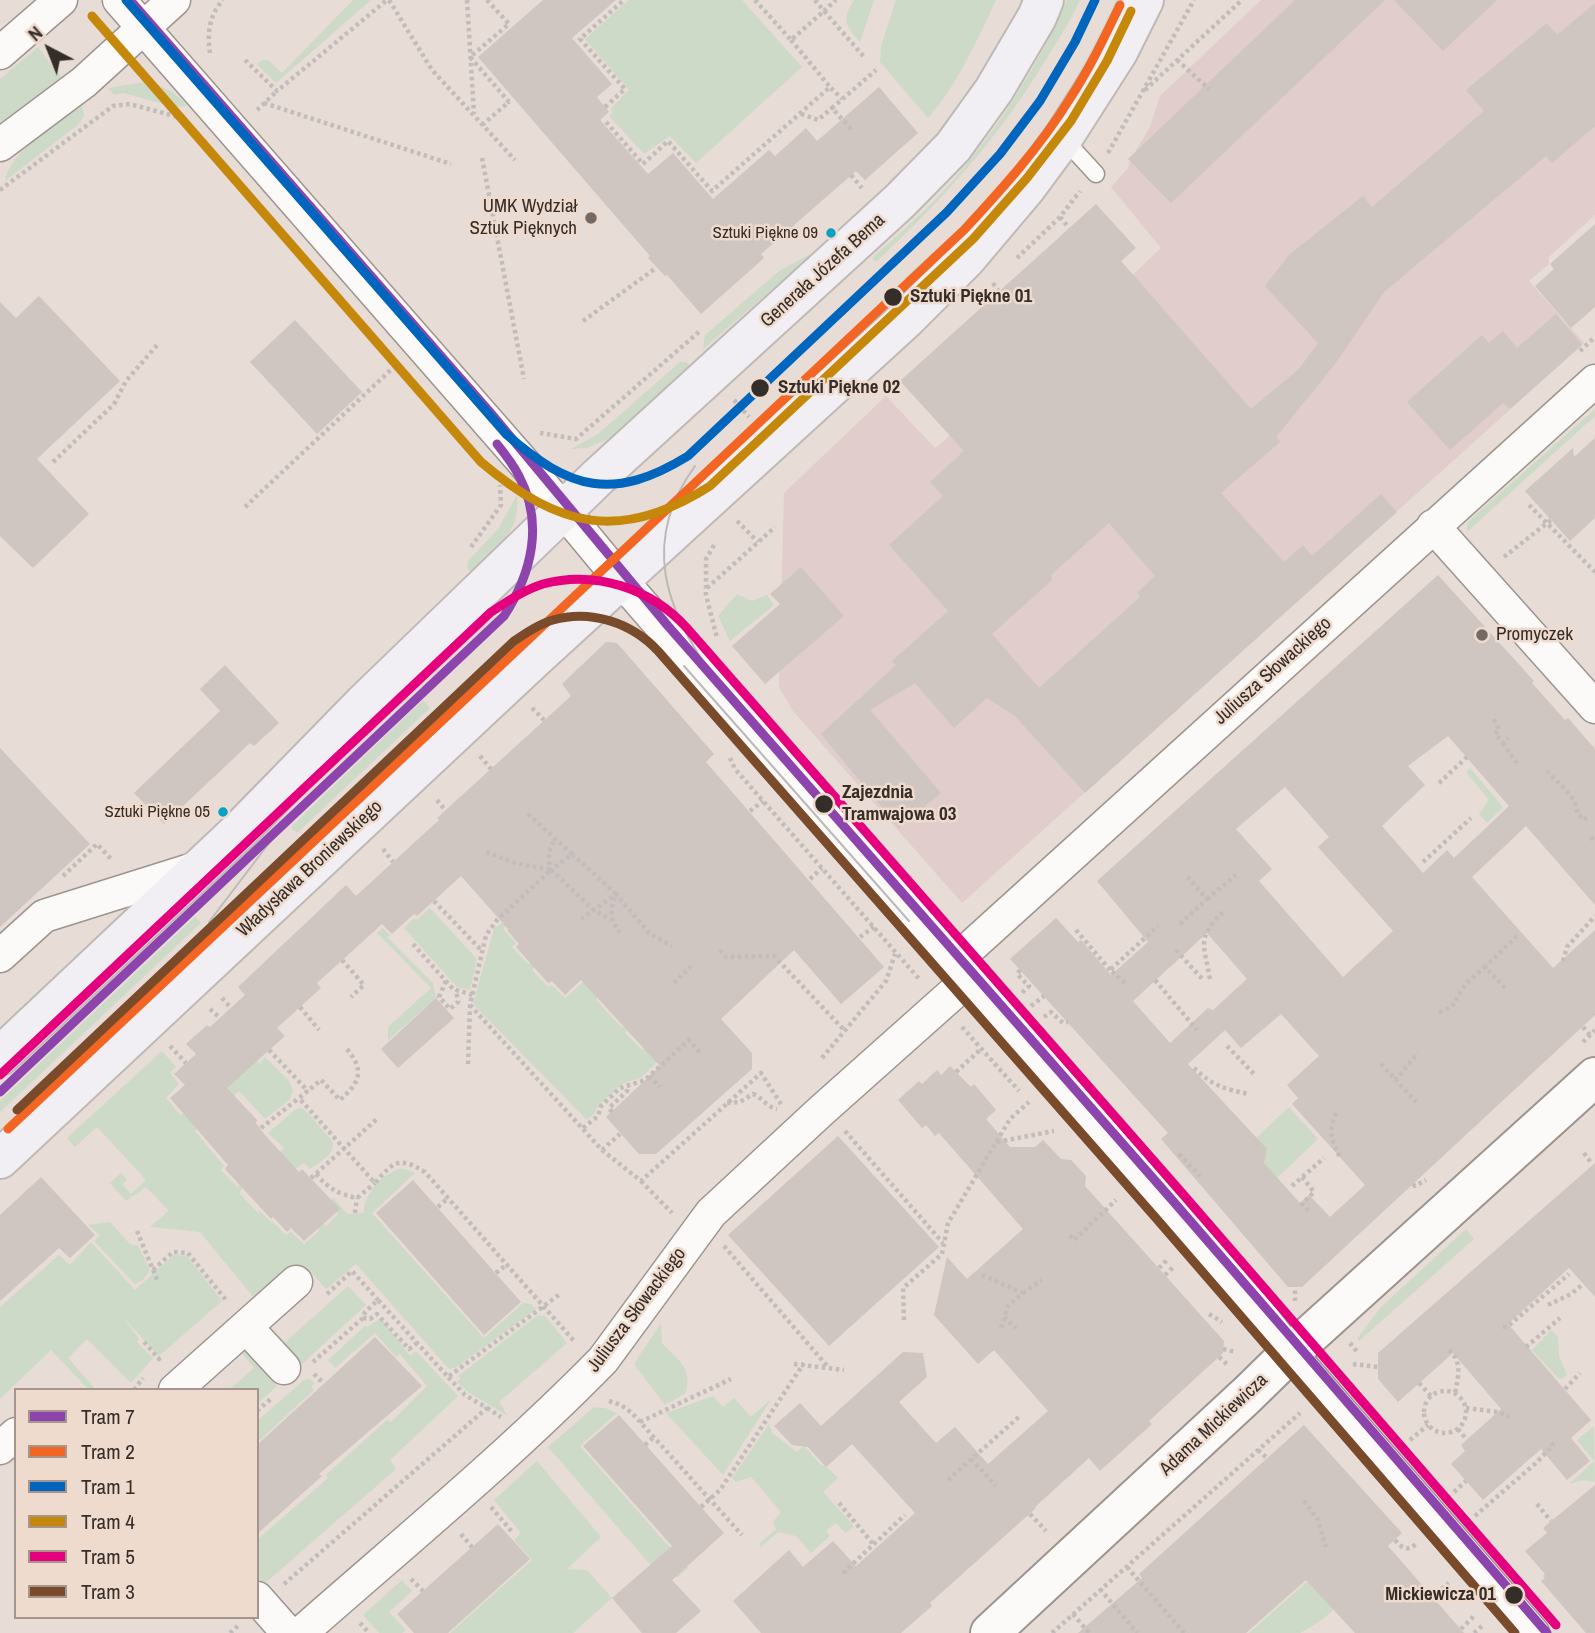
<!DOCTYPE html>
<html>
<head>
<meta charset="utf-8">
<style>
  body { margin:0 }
  #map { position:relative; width:1595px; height:1633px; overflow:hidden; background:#e7dcd6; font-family:"Archivo Narrow",sans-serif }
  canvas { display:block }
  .legend { position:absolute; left:14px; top:1388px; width:245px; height:231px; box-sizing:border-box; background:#efdace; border:2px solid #a5958c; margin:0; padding:9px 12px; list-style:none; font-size:21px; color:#352d28 }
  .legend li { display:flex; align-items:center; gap:14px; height:35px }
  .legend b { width:35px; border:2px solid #a5958c }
  .north { position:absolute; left:14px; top:14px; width:70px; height:70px; -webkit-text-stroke:5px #efdace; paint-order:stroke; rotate:318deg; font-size:19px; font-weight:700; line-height:28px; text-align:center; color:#352d28 }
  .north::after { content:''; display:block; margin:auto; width:24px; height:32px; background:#352d28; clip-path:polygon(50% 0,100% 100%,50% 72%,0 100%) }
</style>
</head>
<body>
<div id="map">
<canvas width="1595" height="1633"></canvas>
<ul class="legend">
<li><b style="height:9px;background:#8e44ad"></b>Tram 7</li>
<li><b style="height:9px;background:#f26522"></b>Tram 2</li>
<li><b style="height:9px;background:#0065bd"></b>Tram 1</li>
<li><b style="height:9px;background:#c6880a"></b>Tram 4</li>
<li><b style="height:9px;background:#e5007d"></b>Tram 5</li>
<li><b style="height:9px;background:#7a4b2a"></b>Tram 3</li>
</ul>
<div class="north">N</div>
</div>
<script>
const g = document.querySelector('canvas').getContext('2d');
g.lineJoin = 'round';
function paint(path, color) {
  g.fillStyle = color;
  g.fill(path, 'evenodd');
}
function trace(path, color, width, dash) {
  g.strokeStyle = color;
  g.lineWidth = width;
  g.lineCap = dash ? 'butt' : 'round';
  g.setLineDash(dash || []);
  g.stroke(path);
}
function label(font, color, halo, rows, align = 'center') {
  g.font = font + ' "Archivo Narrow",sans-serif';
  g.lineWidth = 5;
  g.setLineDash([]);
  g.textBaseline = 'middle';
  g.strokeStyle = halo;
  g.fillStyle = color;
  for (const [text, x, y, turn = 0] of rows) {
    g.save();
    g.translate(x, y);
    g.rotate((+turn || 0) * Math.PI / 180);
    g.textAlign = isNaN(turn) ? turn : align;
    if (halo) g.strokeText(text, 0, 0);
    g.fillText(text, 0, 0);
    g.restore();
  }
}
paint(new Path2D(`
  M1261,0H1595V215L1549,257V264L1529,281L1584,343L962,903L793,711L779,687L784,493L886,396L935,448L952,434L962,437L1161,248L1111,187L1128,168L1130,161L1128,159L1135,152L1150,127L1160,96Z`), '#e1cdcb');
paint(new Path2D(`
  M353,0H371L276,83L257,64L262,60H268L282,73Z
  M629,0H742L802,67L696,163L670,136L644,154L609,116L613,112L610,109L629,90L585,39Z
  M854,0H874L860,42C846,26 841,20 854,0Z
  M896,0H996C977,40 958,84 928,118L880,62L881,46Z
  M1067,0H1080C1071,21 1057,41 1045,61C997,140 943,199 876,262L872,258C893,239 915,220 935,200C991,142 1034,73 1067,0Z
  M1116,0H1126C1093,61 1053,126 1009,180C979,218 945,253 913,289L905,278C936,249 969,221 997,189C1046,135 1086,66 1116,0Z
  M38,47L61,77L0,124V79Z
  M145,82C163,86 175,91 187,106L175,107L123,93L114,95L108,88Z
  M82,106L84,116L79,124L5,181C11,149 57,124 82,106Z
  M816,251L703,349L705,335L779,271Z
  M680,362H686L690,366L610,438L587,448L571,449L598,434Z
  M1595,409V416L1467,532V524L1470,520Z
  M517,495C521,533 496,547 471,572L467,568L468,561L498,529Z
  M737,594L752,601L767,595L774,605L730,641L718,616Z
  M423,700L430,708L297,833L291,827Z
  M1470,768L1503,807L1487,823L1479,814L1489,800L1466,772Z
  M430,908L477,959L470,990L457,987L404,928L414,918L417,920Z
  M195,917L201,923L0,1112V1101Z
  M507,919L510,922L503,929L516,943L512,947L528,964L532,961L537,965L532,970L548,987L551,985L565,998L584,981L599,996L596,1000L622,1028L626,1025L629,1028L625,1033L642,1050L645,1048L659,1060L642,1077L624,1083L598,1105L595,1113L587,1120L473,1004L494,929Z
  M383,928L390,935L387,937L433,983L436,998L388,1040V1027L431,988L377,933Z
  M162,1051L176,1067L170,1073L179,1084L166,1098L180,1115L184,1113L198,1127L195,1131L224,1166L221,1170L237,1187L240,1185L243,1188L239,1193L258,1213L260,1211L271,1222L272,1221L286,1235L291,1232L304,1244L319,1231L318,1228L323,1224L327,1226L338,1214L328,1202L334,1198L347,1214L364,1213C363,1195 381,1175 399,1169C405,1168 410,1171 415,1173L372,1213L484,1338L523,1303L531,1304L536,1309L455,1368L449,1369L356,1264L326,1289L308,1269L299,1276L290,1267L255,1299L200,1232L150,1227L169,1211L146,1187L126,1201L110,1183L121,1173L127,1180L122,1184L131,1194L146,1180L97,1127L75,1147L67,1138Z
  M265,1057L289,1081L293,1091L289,1100L265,1119L239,1091L230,1099L222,1090L239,1068L245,1072L257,1061L260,1064Z
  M1289,1107L1318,1139L1277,1178L1264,1163L1266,1151L1255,1139Z
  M301,1108L307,1112L333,1142C335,1154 320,1162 310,1169L304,1163L295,1169L279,1153L284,1148L268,1133L296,1109Z
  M110,1222L130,1244L138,1246L150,1270L143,1280L135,1284L94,1241L100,1235L88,1225Z
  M1466,1229L1474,1239L1359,1341L1357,1339L1381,1307Z
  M91,1242L135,1290L174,1255L187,1256L222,1301L159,1356L123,1317L139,1339L137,1342L153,1358L131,1383L87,1339L68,1358L96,1390H89L51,1350L0,1399V1307L59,1255L70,1265Z
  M348,1286L366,1305L301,1365L283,1344Z
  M538,1315L545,1316L567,1343L499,1402L508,1416L468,1392L457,1382L461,1378L458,1376Z
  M381,1318L410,1356L416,1351L458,1396L390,1460L396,1469L264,1584L257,1576V1540L328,1478L326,1475L388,1419L391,1422L427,1386L400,1354L396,1357L375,1333L335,1368L328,1360L365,1326L367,1327Z
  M661,1323L662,1343C678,1360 692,1367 686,1393L665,1405L634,1364Z
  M1551,1330L1558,1337L1559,1356L1567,1375L1562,1379L1558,1378L1532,1350Z
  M238,1349H244L277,1386L257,1404V1390H229L254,1368Z
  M309,1379L315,1383L311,1387L314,1390L260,1440L257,1438V1421L304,1380Z
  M713,1396L723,1407L734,1398L751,1417L772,1398L723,1475L666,1413Z
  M594,1407L605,1408L617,1413L580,1446L688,1568L678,1577H661L548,1447Z
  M769,1424L772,1433L797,1452L804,1446L821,1465L826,1466L838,1478L823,1492L854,1526L846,1533L836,1523L826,1531L830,1536L811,1553L796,1536L778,1532L761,1547L759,1544L776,1529L773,1522L781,1512L751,1477L736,1482L732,1478Z
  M1594,1426L1595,1482L1583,1480L1569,1484L1594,1461L1577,1440Z
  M537,1461L601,1537L567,1569L587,1570L612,1598L573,1633H450L532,1560L514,1540L521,1533L494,1500Z
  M402,1580L412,1591L389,1612L406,1630L402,1633H379L363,1615Z
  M1309,1580L1336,1608L1319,1622L1300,1633H1249Z`), '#cddac7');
paint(new Path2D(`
  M543,0H616L572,38L612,84L597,97L609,112L600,120L648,174L673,153L713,199L769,150L775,156L806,128L817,141L879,87L918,133L865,180L856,171L761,254L764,258L701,314L667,275L665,276L648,258L650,256L478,57Z
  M1295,0H1385L1171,203L1128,159Z
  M1394,0H1497L1443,51Z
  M1595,3V126L1552,163L1546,156L1384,292L1335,364L1276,437L1280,442L1221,493L1284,562L1303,545L1312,556L1381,494L1397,512L1085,793L1014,715L987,698L954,728L915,683L870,710L941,793L899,828L821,734L896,665L892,661L948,611L889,545L943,496L930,482L964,451L900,381L1096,204L1136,248L1121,261L1251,409L1299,369L1318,343L1265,286L1289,255L1363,196L1372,207L1484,111L1466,90L1547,23L1557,35ZM1109,523L1155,576L1137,593L1140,597L1039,688L992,634L1052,580L1051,575Z
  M1595,224V307L1571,328L1535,286L1554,269L1550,264Z
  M39,296L120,381L37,459L89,514L33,568L0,536V302L16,318Z
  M1556,314L1582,345L1510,409L1503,403L1450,450L1407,402L1482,335L1489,343L1503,331L1517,348Z
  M295,320L362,392L317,434L250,362Z
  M1595,438V518L1570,541L1525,491L1573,448L1574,457Z
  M801,567L844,616L765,684L732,646L780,604L770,594Z
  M1438,575L1534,681L1532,683L1565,720L1568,718L1595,749V905L1526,826L1472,877L1553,968L1595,930V1015L1302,1287H1288L1161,1139L1168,1133L1010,959L1056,918L1078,942L1081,940L1111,975L1148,942L1097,881ZM1448,736L1509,806L1454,858L1447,850L1423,873L1382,826L1425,785L1408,766ZM1285,787L1329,837L1318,847L1393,931L1343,977L1259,881L1272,869L1236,829ZM1207,933L1247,979L1213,1010L1208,1008L1170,1043L1133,1001ZM1281,1014L1319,1056L1287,1085L1298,1098L1292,1104L1365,1185L1330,1217L1309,1195L1300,1203L1264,1163L1267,1149L1188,1064L1225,1030L1241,1048Z
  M606,642L617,643L714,754L706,762L884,967L841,1004L794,950L721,1019L752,1053V1069L656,1154H639L606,1117L660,1066L581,980L565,995L552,981L548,983L516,947L519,944L507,930L508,929L461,876L417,916L414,914L392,934L382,924L317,983L321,988L277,1028L285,1036L227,1088L257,1120L256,1123L264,1134L299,1172L302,1169L340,1209L304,1241L291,1228L287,1232L273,1217L271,1219L225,1169L228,1165L170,1098L185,1085L174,1074L196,1054L186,1044L207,1025L210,1027L245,995L238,987L346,885L356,896L439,820L437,818L571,696L562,684Z
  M225,665L279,723L254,746L250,743L164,824L134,793L220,711L200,689Z
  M0,748L90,844L0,927Z
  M436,998L454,1018L398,1068L381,1049Z
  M950,1066L971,1087L974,1084L996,1110L986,1119L1010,1147H1035L1043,1140L1061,1159L1071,1160L1086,1176L1085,1186L1224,1341L1223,1353L1149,1421L1152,1424L1100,1471L1089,1458L1035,1507L1036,1508L930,1603L932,1606L901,1633H761L733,1601L789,1550L803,1567L833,1541L856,1566L915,1513L852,1444L826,1467L808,1447L792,1445L774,1426L800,1403L821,1426L903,1352L923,1353L927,1377L899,1402L936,1443L955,1427L988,1464L1048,1411L994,1350L978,1364L934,1315L947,1257L967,1279L1023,1229L939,1133L935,1136L926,1125L922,1128L898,1100L919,1081L922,1084L937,1070L941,1075Z
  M838,1136L939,1247L829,1346L728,1235Z
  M1595,1163V1297L1569,1268L1508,1324L1591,1420L1571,1438L1590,1461L1567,1480L1541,1449L1483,1500L1451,1464L1465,1451L1461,1445L1501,1409L1453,1353L1398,1402L1378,1379V1353Z
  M41,1177L95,1235L70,1258L59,1248L0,1301V1215Z
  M413,1180L521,1302L484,1335L376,1213Z
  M375,1337L422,1386L319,1474L322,1476L257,1534V1445Z
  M619,1415L724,1533L672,1580L701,1611L676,1633H642L612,1598L672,1546L583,1446Z
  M1304,1425L1402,1533L1388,1546L1464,1633H1355L1306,1580L1246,1633H1078L1142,1578L1139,1574Z
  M1595,1485V1633H1586L1541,1581L1545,1578L1543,1576L1545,1574L1525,1551L1547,1533L1543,1528Z
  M498,1524L530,1559L448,1633H414L397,1614Z`), '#cfc5c1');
const lane = new Path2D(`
  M1063,138L1096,174`);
const street = new Path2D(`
  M119,0L524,463L621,580L1264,1319L1290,1353L1533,1633
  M0,53L61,0
  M0,145L84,82L174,0
  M1433,526L1595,707
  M0,956L44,916L200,867
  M953,963L1595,381
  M246,1327L284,1368
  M175,1390L296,1282
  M0,1448L16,1434
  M257,1598L288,1633
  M301,1633C402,1544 508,1457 603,1360L711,1213L821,1111L968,980`);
const secondary = new Path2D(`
  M990,1633L1247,1395L1290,1353L1595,1077`);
const primary = new Path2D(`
  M0,1056L240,830L364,703L599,476L900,201L953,147L994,90L1037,17L1044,0
  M0,1159L534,659L906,319L966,259L1026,188L1063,138L1118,52L1144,0`);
trace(lane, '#9d9490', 19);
trace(street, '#9d9490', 35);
trace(secondary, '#9d9490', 42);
trace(primary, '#bfb9b6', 42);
trace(new Path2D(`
  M389,0L432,70L515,160
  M467,0L474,114
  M487,0L509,24L470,57L509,102L512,100
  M755,0L791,40L824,11L865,58
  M815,0L824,11L836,0
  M791,40L830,87
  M210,53C207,34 209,15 223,0
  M245,60L277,91L387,0
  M1177,60L1209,89
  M1145,90L1242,0
  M264,103L451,164
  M605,107L625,89L580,39L624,0
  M257,110L277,91
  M801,114L818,120L832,108
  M606,122L643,164L668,141L712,191L830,87L842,99
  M482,125L509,102
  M851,129L832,108L876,70
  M1108,153L1194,0
  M482,158L524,379
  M851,175L862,188
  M0,190L113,106L130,104L178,117
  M1060,217L1069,228
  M1017,258L1060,217L1080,191
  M993,283L999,292
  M583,321L656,268
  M1580,351L1595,337
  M734,400L749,417
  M540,433L576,439L700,331
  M53,462L114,404L126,381L158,344
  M1529,505L1595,572
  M245,507L396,365
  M737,521L758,542
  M714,545L706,559V595L717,638
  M471,547L501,505L500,485
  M1504,557L1551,520
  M707,588L775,527
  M532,708L544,720
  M1494,719L1499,729L1495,734L1503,743L1508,738
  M1503,743L1518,765
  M480,756L491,769
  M730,758L735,769L920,980
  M1547,771C1556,782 1578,797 1577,813L1584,820L1588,817
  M1439,783L1467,757
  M437,800L445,810
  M750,811L763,801
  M528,814L572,854L551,870C547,857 548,850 556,839
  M1591,837L1595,842
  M383,849L393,862
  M572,854L616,894C609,911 610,919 620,933
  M1423,862L1471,818
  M551,870L594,910L611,920
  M63,876L97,844L112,860
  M810,879L822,868
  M1207,899L1236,875
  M434,901L483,952
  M581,919L616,894L649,933L672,946
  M1180,924L1207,899L1187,876
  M1076,930L1110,970
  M860,937L874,927
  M413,944L453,989L473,995
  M720,950L726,957L774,956L845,1031
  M1176,950L1204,981
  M342,960L364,985L351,997
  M1563,961L1567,947L1595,916
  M1020,970L1017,974L1029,986L1021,994
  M1210,979C1204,945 1196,938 1223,912
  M1155,980L1197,1030
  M446,981L439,997L450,1009L458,1002L456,990
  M674,983L691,966
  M1125,983L1110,970L1158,926
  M1505,988L1485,967L1518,935
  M222,998L231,1008
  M470,1005L602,1150L641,1181L761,1073L781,1104
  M1031,1006L1044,996
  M300,1007L319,1030
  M210,1009L220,1018
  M1439,1012C1458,1006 1453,1001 1463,988C1469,980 1478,973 1485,967
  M1044,1017L1051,1012L1063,1023L1068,1022
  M962,1027L1019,1091
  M1583,1027L1590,1035
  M1583,1042L1595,1030
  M170,1046L186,1063
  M1227,1046L1256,1076
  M347,1049C365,1071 360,1082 340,1100L321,1080L299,1098L375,1183C394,1161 399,1156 425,1172L575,1342
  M269,1050L308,1091
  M822,1058L886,981L895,954
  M468,1064L470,1005L486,935L497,920L551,870L515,863L486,852
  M1381,1064L1416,1102
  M1194,1068C1213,1086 1224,1089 1249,1094
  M956,1072L981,1049
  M649,1076L660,1087
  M1395,1080L1418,1053
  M727,1103L740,1102L753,1094C762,1097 766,1107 777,1109
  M612,1112L609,1108L627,1091L628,1086
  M1336,1113C1328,1131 1331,1141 1341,1159
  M261,1128L299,1098
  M583,1128L598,1116L601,1106L620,1088L645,1080L689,1040L700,1053
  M845,1131L943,1243
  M997,1142L1054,1131
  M602,1150L620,1134
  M1584,1153L1592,1164
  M1179,1154L1200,1176
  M316,1174C328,1188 338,1194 357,1198L375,1183
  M1302,1177L1314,1192L1302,1204L1310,1212
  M311,1178L377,1119
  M641,1181L672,1213
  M1413,1184L1415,1186L1426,1180
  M1292,1186L1324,1158
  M438,1207L448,1198
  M355,1213L357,1198
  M137,1231L158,1282
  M1070,1235L1074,1240L1116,1200
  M724,1246L828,1367
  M1159,1268L1169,1258
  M153,1270L173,1252L188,1253L226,1300
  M496,1273L506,1265
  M982,1275L1023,1293L1008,1306L1000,1331
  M1165,1275L1174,1266
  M1023,1293L1042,1280
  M327,1294L352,1271L378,1300
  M1295,1301V1287
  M1548,1305L1571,1294L1583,1284
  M1209,1314L1222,1322
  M1004,1317L1016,1328
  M363,1318L370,1319L377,1314L409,1349L417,1343
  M904,1320L903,1288L942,1254L948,1223L1010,1119L1029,1102
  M1503,1327H1507L1569,1274
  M144,1342L159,1359L161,1357
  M1350,1343L1358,1353
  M1526,1347L1560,1318
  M1223,1349L1236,1352
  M1449,1350C1463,1363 1458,1376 1455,1394
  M1219,1357L1229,1366
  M313,1362L363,1318L365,1312L378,1300L448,1377L560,1294
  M794,1364L844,1370
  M1353,1364L1378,1367
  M314,1374L323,1383
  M1419,1383L1431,1396
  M1565,1389L1580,1373
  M134,1390L143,1378
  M1424 1412a21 21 0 1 1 42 0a21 21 0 1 1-42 0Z
  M609,1401L621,1405L632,1413L742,1535
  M487,1408L501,1417
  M1466,1408L1499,1412L1509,1417
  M257,1411L272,1398
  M640,1422L731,1379
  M1458,1429L1467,1440
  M1410,1440L1428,1425
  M645,1445L654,1437
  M1258,1450L1267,1458
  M971,1459L996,1486
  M948,1480L1021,1415
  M1454,1492L1466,1481
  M1304,1501L1318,1520L1326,1547
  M839,1503L874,1545
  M1537,1504L1551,1521
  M491,1507L513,1533
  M701,1507L720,1490L804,1363
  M1030,1514L1046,1531
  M1475,1516L1537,1462L1553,1445L1550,1442
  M461,1534L472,1547
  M1395,1540C1402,1548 1407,1552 1416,1544
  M1127,1567L1184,1633
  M843,1573L905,1515
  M411,1579L423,1591
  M284,1584L487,1408L465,1395L448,1377
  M1100,1589L1137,1633
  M1431,1598L1449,1583
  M1073,1614L1089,1633
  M360,1623L369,1633
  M1461,1629L1475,1615
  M230,1633L240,1624
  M1052,1633L1300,1413
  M1474,1633L1484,1624`), '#c2bdbb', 4.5, [3.5, 3.5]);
trace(lane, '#fbfaf9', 16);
trace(street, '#fbfaf9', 32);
trace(secondary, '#fbfaf9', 38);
trace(primary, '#f1eff3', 38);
trace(new Path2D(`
  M695,466C641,540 664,609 714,677
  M684,666L909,921
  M209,922L282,826`), '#bcbab8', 2);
trace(new Path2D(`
  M130,0L489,411L668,626L1173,1201L1547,1633
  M0,1092L504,616C532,573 544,523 519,476C513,464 505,454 497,444`), '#8e44ad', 9);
trace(new Path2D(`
  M8,1129L964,230C1002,189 1040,147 1069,100C1089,70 1104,38 1120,5`), '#f26522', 9);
trace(new Path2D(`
  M126,0L506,434C570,490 613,502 688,456L947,212L1000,154L1040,101L1075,42L1095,0`), '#0065bd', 9);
trace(new Path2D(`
  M92,16L481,462C559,528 621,543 710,486L973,239L1027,178L1071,121L1107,61L1131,11`), '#c6880a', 9);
trace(new Path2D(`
  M0,1075L491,612C508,601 524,590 543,584C595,570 650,588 686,627L1182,1193L1556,1625`), '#e5007d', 9);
trace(new Path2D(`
  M17,1110L514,641C526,633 539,624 553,620C591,609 632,623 658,651L1155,1217L1515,1633`), '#7a4b2a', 9);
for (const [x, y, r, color] of [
  [591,218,7,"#736a65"],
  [831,233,6,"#03a3c6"],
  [893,297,10,"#352d28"],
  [760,388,10,"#352d28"],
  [1482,635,7,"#736a65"],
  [824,804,10,"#352d28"],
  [223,812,6,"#03a3c6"],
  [1514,1595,10,"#352d28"]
]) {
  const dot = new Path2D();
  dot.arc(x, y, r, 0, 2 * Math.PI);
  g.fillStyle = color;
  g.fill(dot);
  trace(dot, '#efdace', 2.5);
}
label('17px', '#352d28', '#efdace', [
  ["Sztuki Piękne 09",818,233],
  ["Sztuki Piękne 05",210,812]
], 'right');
label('19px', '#352d28', '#efdace', [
  ["UMK Wydział",577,207],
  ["Sztuk Pięknych",577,229],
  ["Promyczek",1496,635,"left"]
], 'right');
label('19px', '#352d28', '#efdace', [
  ["Generała Józefa Bema",823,271,-42],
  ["Juliusza Słowackiego",1273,671,-42],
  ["Władysława Broniewskiego",310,869,-43],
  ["Juliusza Słowackiego",637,1310,-53],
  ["Adama Mickiewicza",1214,1425,-43]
]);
label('bold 19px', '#352d28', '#efdace', [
  ["Sztuki Piękne 01",910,297],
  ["Sztuki Piękne 02",778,388],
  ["Zajezdnia",842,793],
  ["Tramwajowa 03",842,815],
  ["Mickiewicza 01",1496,1595,"right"]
], 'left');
</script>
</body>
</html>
